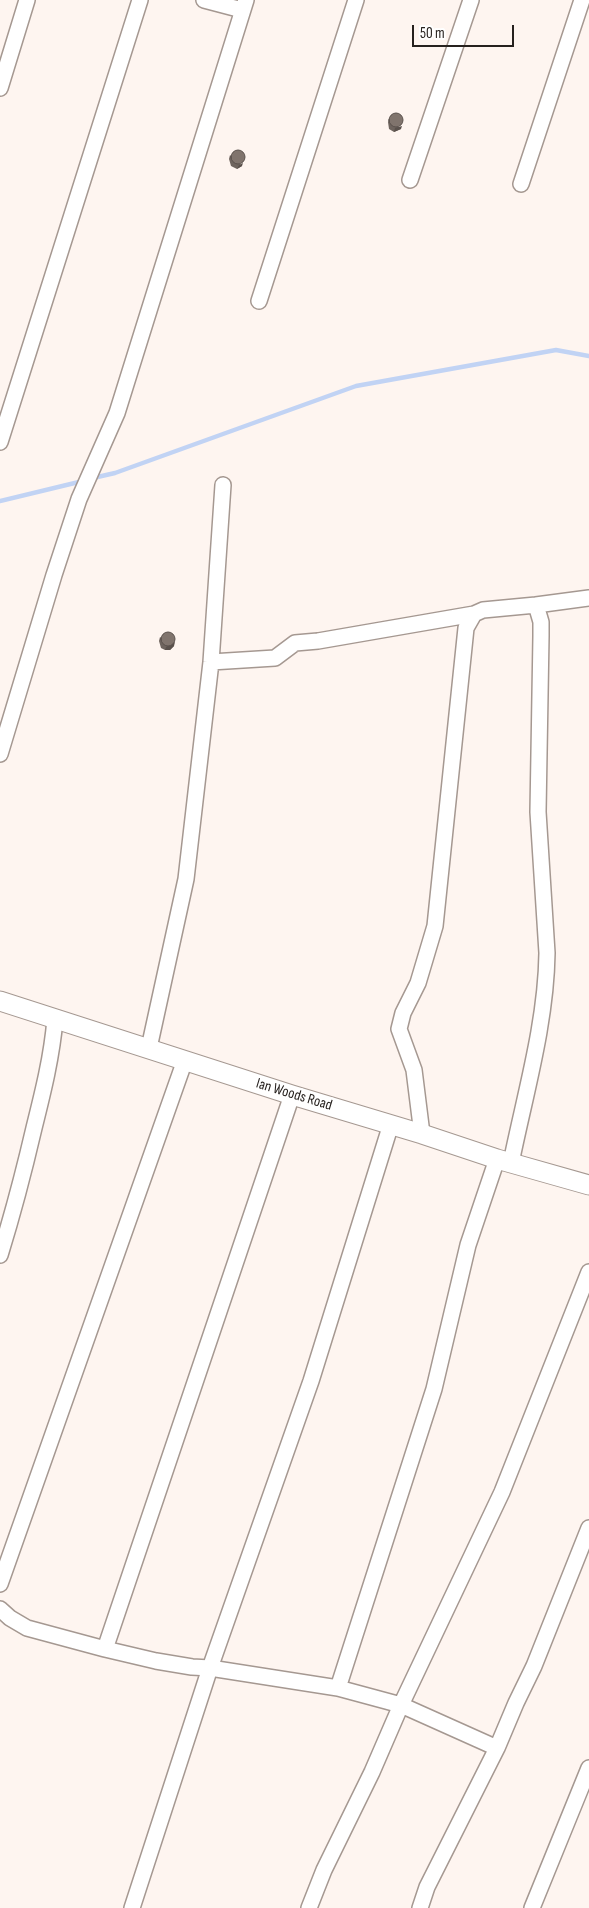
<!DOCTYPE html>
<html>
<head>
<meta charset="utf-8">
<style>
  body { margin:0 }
  #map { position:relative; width:589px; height:1908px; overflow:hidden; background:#fef5f0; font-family:"Sofia Sans Condensed",sans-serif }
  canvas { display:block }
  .scale { position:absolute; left:412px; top:25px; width:102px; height:22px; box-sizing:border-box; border:2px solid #26211e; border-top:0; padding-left:6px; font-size:15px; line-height:18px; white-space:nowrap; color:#26211e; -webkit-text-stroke:4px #fff; paint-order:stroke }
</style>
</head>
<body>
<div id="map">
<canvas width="589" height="1908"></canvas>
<div class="scale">50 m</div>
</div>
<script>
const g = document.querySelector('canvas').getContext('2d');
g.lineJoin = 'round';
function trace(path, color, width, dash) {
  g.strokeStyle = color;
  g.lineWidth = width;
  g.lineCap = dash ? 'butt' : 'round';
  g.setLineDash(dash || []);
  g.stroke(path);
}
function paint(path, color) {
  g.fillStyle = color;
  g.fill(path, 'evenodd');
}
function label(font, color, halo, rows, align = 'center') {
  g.font = font + ' "Sofia Sans Condensed",sans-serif';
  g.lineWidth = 4.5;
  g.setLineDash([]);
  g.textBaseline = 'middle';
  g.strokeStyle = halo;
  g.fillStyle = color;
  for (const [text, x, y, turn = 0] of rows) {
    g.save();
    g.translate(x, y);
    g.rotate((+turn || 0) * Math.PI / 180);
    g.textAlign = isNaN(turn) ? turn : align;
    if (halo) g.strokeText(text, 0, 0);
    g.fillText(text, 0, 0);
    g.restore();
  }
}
trace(new Path2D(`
  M93,478L115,473L356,386L556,350L589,356
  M0,501L83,481`), '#c1d3f4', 4.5);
const minor = new Path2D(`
  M204,0L242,10
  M0,88L27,0
  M410,180L471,0
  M521,184L582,0
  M259,301L356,0
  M0,442L140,0
  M536,605L589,598
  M211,662L275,658L295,643L318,641L474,614
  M0,754L54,575L79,499L117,413L246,0
  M149,1048L186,879L211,662L223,485
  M422,1134L414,1070L399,1029L403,1013L418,983L435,926L466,628L474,614L483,610L536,605L541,622V636L538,812L547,953C546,1024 525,1094 511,1163
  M0,1255C13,1213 24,1171 34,1128C43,1092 52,1056 55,1019
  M0,1584L185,1060
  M0,1609L10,1618L27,1628L105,1649L156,1661L192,1667L210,1668L338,1688L401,1705L497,1748L516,1703L534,1666L589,1528
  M105,1649L292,1095
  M338,1688L434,1389L468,1245L497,1159
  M132,1908L210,1668L311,1381L391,1124
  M309,1908L324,1870L372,1772L401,1705L502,1492L589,1272
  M420,1908L427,1887L497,1748
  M532,1908L589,1768`);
const tertiary = new Path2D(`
  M0,1001L292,1095L422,1134L497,1159L589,1185`);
trace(minor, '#a59891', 18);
trace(tertiary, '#a59891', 21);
trace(minor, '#fff', 15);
trace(tertiary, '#fff', 19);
paint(new Path2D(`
  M389,119L401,129L394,132L389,129L388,122Z
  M230,155L242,166L237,169L231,166L229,159Z
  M160,637L174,646L170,650H165L161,648L159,641Z`), '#6e645e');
paint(new Path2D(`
  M402,126L401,129L394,132L395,128Z
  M243,163L242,166L237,169L239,165Z
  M175,642L174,646L170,650H165L166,647Z`), '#5a514c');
const building = new Path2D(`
  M389 120a7 7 0 1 1 14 0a7 7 0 1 1-14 0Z
  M231 157a7 7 0 1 1 14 0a7 7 0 1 1-14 0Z
  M161 639a7 7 0 1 1 14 0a7 7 0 1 1-14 0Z`);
paint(building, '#80746d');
trace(building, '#5a514c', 1);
label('15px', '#26211e', '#fff', [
  ["Ian Woods Road",294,1095,17]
]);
</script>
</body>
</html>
